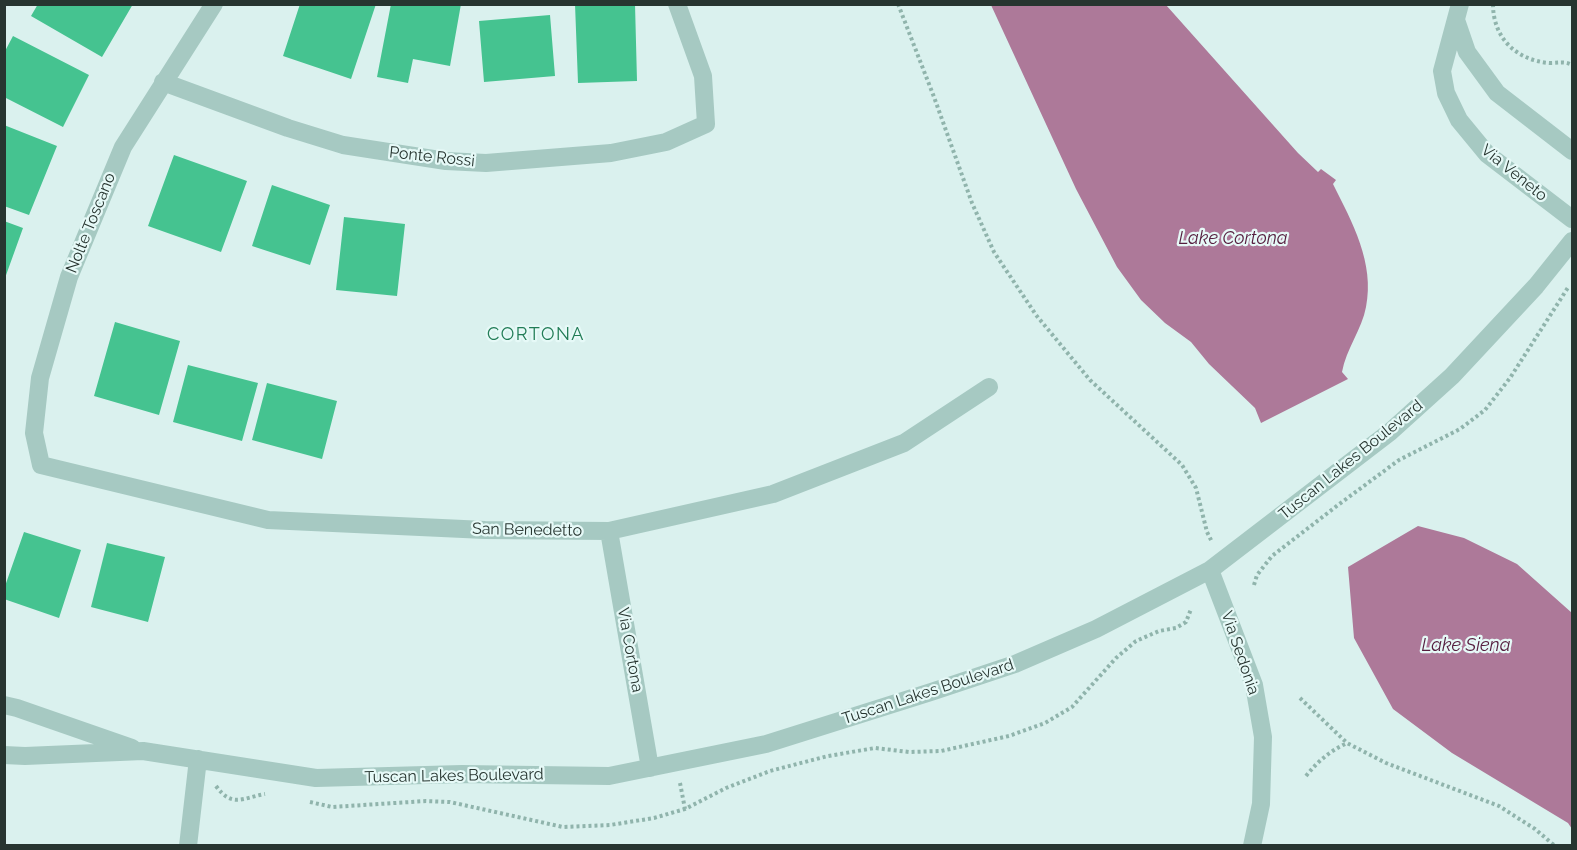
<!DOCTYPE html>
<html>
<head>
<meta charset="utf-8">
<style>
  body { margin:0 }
  #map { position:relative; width:1577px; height:850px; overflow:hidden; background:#daf1ee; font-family:Raleway,sans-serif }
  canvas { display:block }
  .frame { position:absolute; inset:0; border:6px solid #273530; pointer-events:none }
</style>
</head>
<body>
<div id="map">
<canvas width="1577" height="850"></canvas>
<div class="frame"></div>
</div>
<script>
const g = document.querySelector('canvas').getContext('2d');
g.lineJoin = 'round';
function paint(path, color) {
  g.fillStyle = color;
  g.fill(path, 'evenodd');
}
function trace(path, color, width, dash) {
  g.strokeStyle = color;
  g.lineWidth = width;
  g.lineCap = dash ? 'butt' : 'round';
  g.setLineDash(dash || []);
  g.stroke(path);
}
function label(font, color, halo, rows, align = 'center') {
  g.font = font + ' Raleway,sans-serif';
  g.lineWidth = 4.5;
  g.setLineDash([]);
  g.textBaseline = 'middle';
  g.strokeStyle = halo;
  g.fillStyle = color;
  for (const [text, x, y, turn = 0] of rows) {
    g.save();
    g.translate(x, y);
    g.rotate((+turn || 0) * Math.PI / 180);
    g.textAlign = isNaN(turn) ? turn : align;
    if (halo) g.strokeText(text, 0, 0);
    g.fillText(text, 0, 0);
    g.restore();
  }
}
paint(new Path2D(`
  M991,5H1166L1298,153L1318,172L1321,169L1336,180L1333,184C1352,222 1375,263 1366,307C1362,329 1346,349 1342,372L1348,379L1261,423L1255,408L1209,364L1191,342L1165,323L1141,300L1117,267L1076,189Z
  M1418,526L1464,538L1517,564L1572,613V829L1568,823L1452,753L1393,709L1354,638L1348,567Z`), '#ad7999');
paint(new Path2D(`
  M38,4H133L102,57L31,16Z
  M300,4H376L351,79L283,56Z
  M391,4H461L450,66L413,59L408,83L377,77Z
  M575,4H635L637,81L578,83Z
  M550,15L555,76L484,82L479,21Z
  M13,36L89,75L63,127L4,97V53Z
  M4,125L57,146L29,215L4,206Z
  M174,155L247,181L221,252L148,226Z
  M272,185L330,205L310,265L252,246Z
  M344,217L405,224L397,296L336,290Z
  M4,221L23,228L5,278H4Z
  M115,322L180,341L159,415L94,396Z
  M188,365L258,383L242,441L173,422Z
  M267,383L337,401L322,459L252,440Z
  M24,532L81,550L59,618L4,599V589Z
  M107,543L165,557L148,622L91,607Z`), '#45c390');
trace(new Path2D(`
  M898,4L934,97L972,203L994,252L1036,315L1090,380L1182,465L1196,488L1207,532L1212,542
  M1493,4C1493,38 1516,60 1549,63C1558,63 1565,61 1572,65
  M1254,585L1257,575L1272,556L1338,505L1399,460L1460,429L1485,410L1510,378L1569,286
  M1300,698L1347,743L1386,763L1499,806L1535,829L1555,846
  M1306,776C1318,761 1330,751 1347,743
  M680,783L685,809
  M216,786C232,808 242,798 265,794
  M310,802L332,807L426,801L450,802L563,827L610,825L654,818L685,809L726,788L770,771L828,756L875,748L909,752L941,751L1009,736L1045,723L1072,707L1116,658L1136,641L1159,631L1176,628L1186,622L1191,609`), '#90b4ac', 4, [3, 3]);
trace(new Path2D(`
  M214,4L123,147L69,277L40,378L34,433L41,465L268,520L485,530L609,531L773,494L904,443L989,387
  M1460,4L1442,71L1446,93L1459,120L1487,154L1572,219
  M1456,20L1467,52L1497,93L1572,151
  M163,82L288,128L343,145L446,161L486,163L611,153L666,142L706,124L703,76L677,4
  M609,531L650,768
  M1210,570L1254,685L1263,737L1261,804L1252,846
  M4,705L17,708L132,748
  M4,755L25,756L143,751L316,778L462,774L609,776L766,744L931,692L1015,664L1096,629L1210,570L1390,432L1452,376L1536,286L1572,241
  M188,846L198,759`), '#a6c9c2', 18);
label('16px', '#273530', '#e6f9f7', [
  ["Ponte Rossi",432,157,6],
  ["Via Veneto",1514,173,39],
  ["Nolte Toscano",91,223,-68],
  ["Tuscan Lakes Boulevard",1351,460,-39],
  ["San Benedetto",527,530,1],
  ["Via Cortona",630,650,80],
  ["Via Sedonia",1240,653,71],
  ["Tuscan Lakes Boulevard",928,692,-18],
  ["Tuscan Lakes Boulevard",454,776,-1]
]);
label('italic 18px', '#551d3e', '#e6f9f7', [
  ["Lake Cortona",1233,239],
  ["Lake Siena",1466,646]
]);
g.letterSpacing = '1.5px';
label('18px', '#217c56', '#e6f9f7', [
  ["CORTONA",536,335]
]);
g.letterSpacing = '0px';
</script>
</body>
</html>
